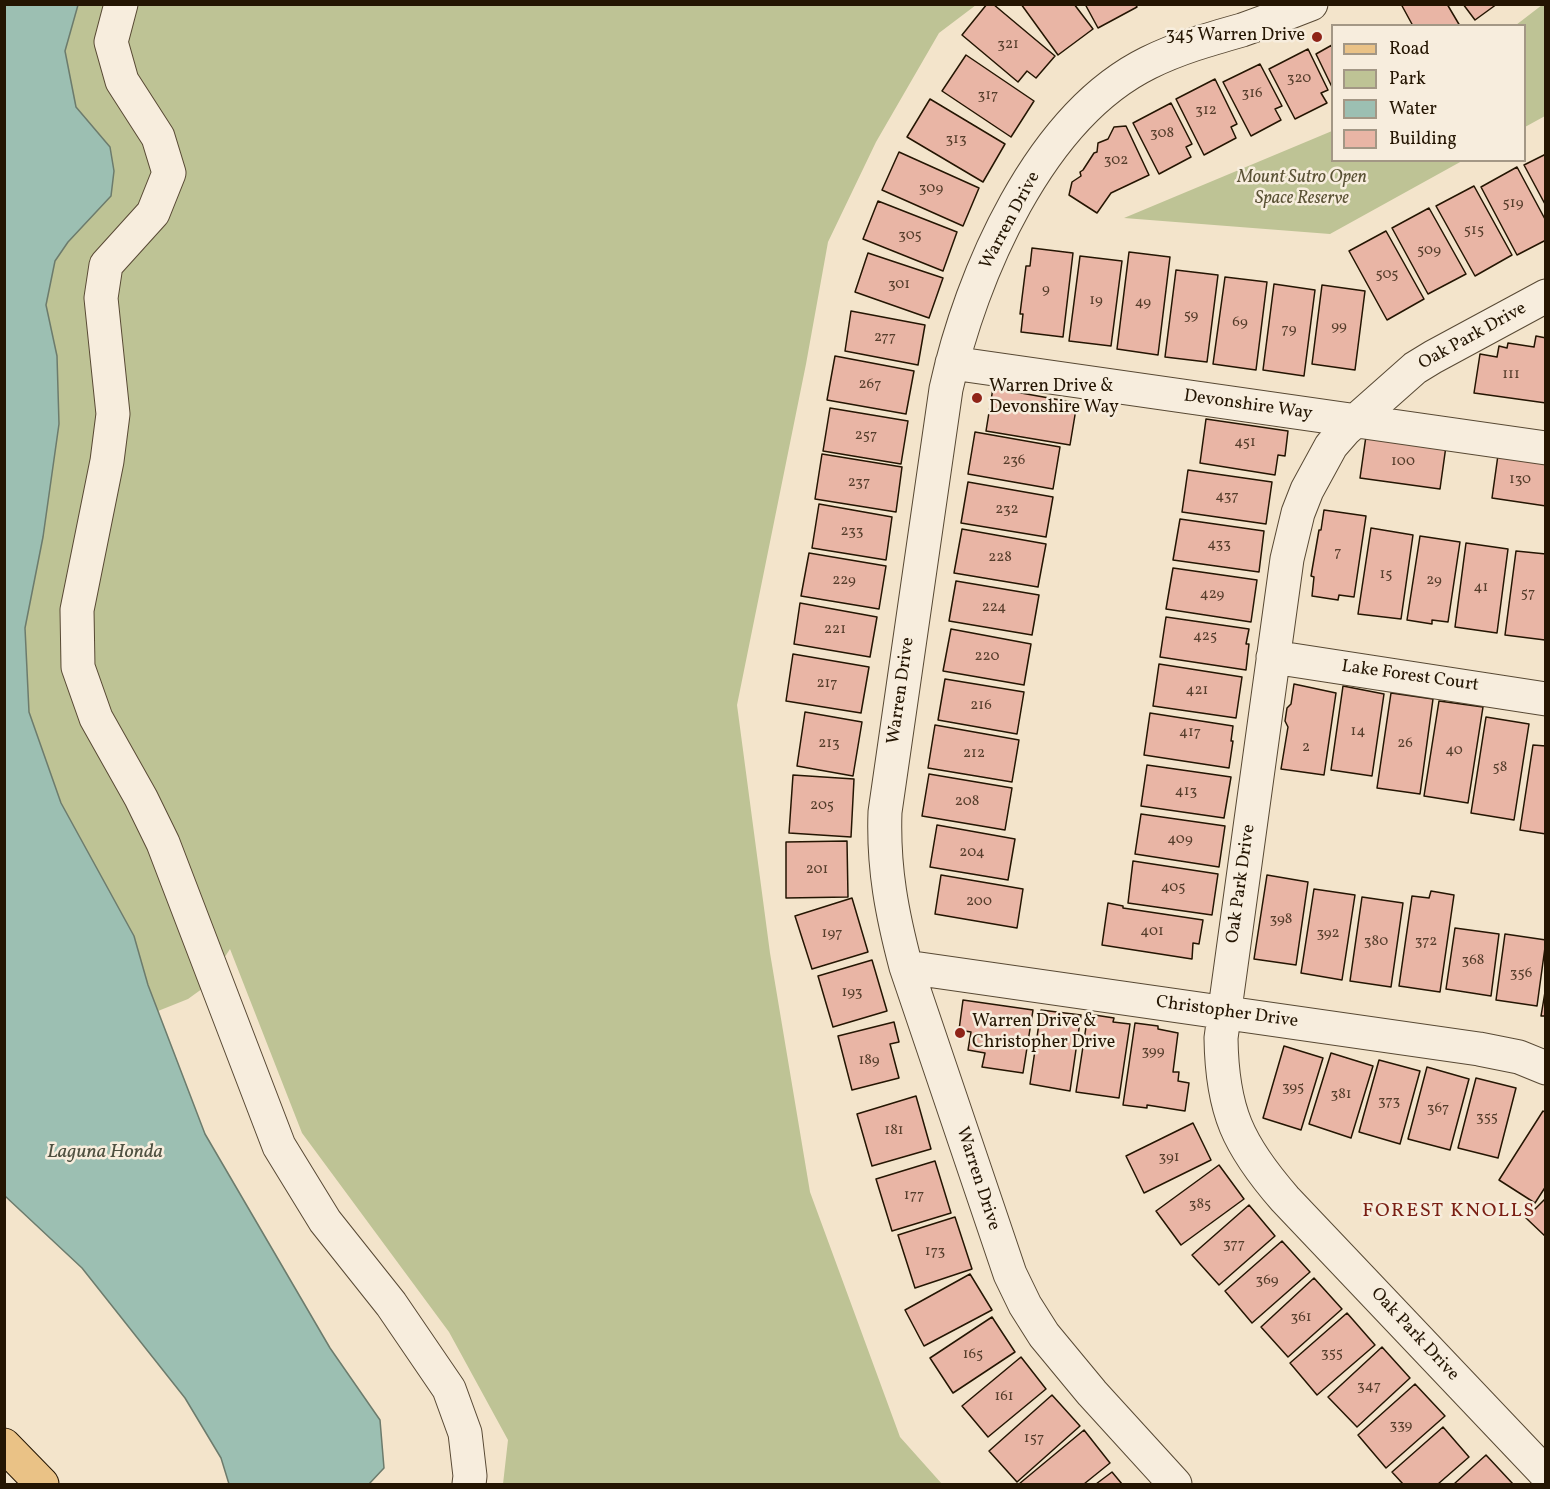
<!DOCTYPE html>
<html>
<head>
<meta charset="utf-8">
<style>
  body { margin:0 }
  #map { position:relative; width:1550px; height:1489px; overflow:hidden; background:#f3e4cb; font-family:Vollkorn,serif }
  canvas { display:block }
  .frame { position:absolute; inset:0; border:6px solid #241502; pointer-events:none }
  .legend { position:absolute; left:1331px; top:24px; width:195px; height:138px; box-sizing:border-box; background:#f7eddd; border:2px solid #a39785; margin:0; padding:8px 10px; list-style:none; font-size:18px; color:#241502 }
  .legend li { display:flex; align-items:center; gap:12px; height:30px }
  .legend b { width:30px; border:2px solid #a39785 }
</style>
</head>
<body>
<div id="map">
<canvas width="1550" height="1489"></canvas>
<div class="frame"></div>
<ul class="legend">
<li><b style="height:8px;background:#eac286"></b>Road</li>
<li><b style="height:16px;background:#bec395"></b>Park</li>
<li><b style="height:16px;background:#9cbfb2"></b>Water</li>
<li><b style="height:16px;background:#e9b5a5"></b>Building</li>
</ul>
</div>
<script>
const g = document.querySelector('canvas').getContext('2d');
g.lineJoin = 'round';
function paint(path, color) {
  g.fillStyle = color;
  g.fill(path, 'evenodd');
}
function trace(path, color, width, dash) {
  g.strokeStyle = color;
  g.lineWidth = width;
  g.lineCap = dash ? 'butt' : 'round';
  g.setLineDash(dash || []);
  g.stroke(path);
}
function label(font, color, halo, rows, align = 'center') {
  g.font = font + ' Vollkorn,serif';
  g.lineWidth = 5;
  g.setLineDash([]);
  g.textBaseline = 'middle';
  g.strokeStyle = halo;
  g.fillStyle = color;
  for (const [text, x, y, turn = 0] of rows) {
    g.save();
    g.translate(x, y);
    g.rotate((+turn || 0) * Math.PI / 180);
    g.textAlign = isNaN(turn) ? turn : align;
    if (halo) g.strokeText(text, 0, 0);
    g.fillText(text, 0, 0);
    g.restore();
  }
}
paint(new Path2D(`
  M78,5H976L939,33L876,142L828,242L806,364L737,705L770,953L810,1192L900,1437L942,1484H503L508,1440L449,1332L302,1133L230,949L206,986L188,999L158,1011L148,985L134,936L61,803L29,712L25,628L43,537L57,356L46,305L55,261L68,242L110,147L76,107L65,51Z
  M1542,5H1546L1545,116L1525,127L1524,26L1516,25Z
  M1332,131V160L1462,161L1330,234L1124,218Z`), '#bec395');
const water = new Path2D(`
  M4,5H78L65,51L76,107L110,147L114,171L111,196L68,242L55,261L46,305L57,356L59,424L43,537L25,628L29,712L61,803L134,936L148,985L205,1134L330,1348L380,1420L384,1468L369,1484H229L221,1458L185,1398L82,1268L5,1196Z`);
paint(water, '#9cbfb2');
trace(water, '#6c7b6c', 1.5);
const building = new Path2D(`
  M987,4H993L1055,56L1036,78L1027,71L1018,82L962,35Z
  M1021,4H1074L1093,29L1058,55Z
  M1085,4H1135L1137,7L1098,28Z
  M1401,4H1447L1460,26H1413Z
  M1463,4H1497L1475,20Z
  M1332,45V87L1316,54Z
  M1308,49L1328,90L1321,93L1327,103L1295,119L1269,69Z
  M966,55L1034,101L1011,137L942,91Z
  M1260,64L1282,106L1275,109L1281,120L1251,136L1223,82Z
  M1215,79L1237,124L1231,127L1236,138L1204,155L1176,99Z
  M930,99L1005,144L983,182L907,137Z
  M1171,103L1192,144L1186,147L1191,157L1159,174L1133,123Z
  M1126,126L1149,175L1111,193L1097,213L1069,195L1072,182L1081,176L1080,172L1083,170L1094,153L1097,152L1098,143L1108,139L1114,127Z
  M899,152L979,188L963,226L882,190Z
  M1546,154V206L1524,165Z
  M1517,167L1546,221V240L1517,255L1481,187Z
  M1474,186L1512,255L1475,276L1436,206Z
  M878,201L957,232L943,271L863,239Z
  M1429,208L1466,274L1428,294L1392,228Z
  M1386,231L1424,299L1387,320L1349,251Z
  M1032,248L1073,253L1063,337L1021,332L1023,314H1020L1026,266H1030Z
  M1129,252L1170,257L1158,355L1117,349Z
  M868,253L943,278L929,318L855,292Z
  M1080,256L1122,261L1111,346L1069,341Z
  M1176,270L1218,275L1207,362L1165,357Z
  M1225,277L1267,282L1256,370L1213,364Z
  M1274,284L1315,290L1304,376L1263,370Z
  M1322,285L1365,291L1355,370L1312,364Z
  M851,311L925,325L918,365L845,351Z
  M1536,336L1546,338V403L1474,393L1480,354L1497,357L1499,346L1507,348L1508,343L1534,347Z
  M835,356L914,371L906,414L827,400Z
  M993,388L1077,403L1070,445L986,431Z
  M830,408L908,421L901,464L823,451Z
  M1206,419L1288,431L1285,456L1278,455L1275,475L1200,463Z
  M975,432L1060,447L1053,489L968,474Z
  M1366,436L1446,446L1440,489L1360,478Z
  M822,454L902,467L896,512L815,499Z
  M1498,455L1546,462V506L1492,498Z
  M1188,470L1272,482L1266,524L1182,512Z
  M968,482L1053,497L1046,537L961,523Z
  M819,504L892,517L886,560L812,548Z
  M1324,510L1366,516L1354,597L1339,595L1338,600L1312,596L1314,577L1311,576L1319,530H1321Z
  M1180,519L1264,531L1259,572L1173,560Z
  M1371,528L1413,535L1401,619L1358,614Z
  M962,529L1046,544L1038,587L954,573Z
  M1420,536L1460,542L1448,622L1432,620V624L1407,620Z
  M1466,543L1508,549L1497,633L1455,627Z
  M1516,551L1546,554L1545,640L1505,635Z
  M809,553L886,566L879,609L801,596Z
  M1173,568L1257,580L1251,622L1166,609Z
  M956,581L1039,595L1032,635L949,621Z
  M800,603L877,617L870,657L794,644Z
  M1166,617L1249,629L1246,644H1249L1246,670L1160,657Z
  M951,629L1031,644L1024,685L943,671Z
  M793,654L869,667L861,713L786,701Z
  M1159,664L1242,677L1236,718L1153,706Z
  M945,679L1024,692L1017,734L938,720Z
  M1294,684L1336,693L1324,775L1281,769L1288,727L1285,721L1287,708L1291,704Z
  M1343,686L1384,694L1372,776L1331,770Z
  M1391,693L1433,699L1420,794L1377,788Z
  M1439,701L1483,707L1468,803L1424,796Z
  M805,712L862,722L853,776L797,766Z
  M1150,713L1233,726L1231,741H1233L1229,768L1144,755Z
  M1486,717L1529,724L1514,820L1471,813Z
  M935,725L1019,740L1012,782L928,768Z
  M1533,745L1546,746V834L1520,830Z
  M1147,765L1231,777L1224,818L1141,806Z
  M929,774L1012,788L1005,830L922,816Z
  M793,775L854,779L851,837L789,833Z
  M1141,814L1225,826L1219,867L1135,854Z
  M937,825L1015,839L1008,880L930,867Z
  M847,841L848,897L786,898V842Z
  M1133,861L1218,874L1212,915L1128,903Z
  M941,875L1023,889L1017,928L935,914Z
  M1267,875L1308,882L1296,965L1254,959Z
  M1314,889L1355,895L1342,980L1301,973Z
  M1431,891L1454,895L1440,992L1399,986L1412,896L1429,898Z
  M1362,897L1403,903L1391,987L1350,981Z
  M852,898L868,952L812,969L795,916Z
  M1108,903L1123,906V908L1203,920L1199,944L1193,943L1192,959L1102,945Z
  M1455,928L1499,934L1491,996L1446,989Z
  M1505,934L1546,940L1537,1006L1496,1000Z
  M872,960L887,1011L833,1027L818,976Z
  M1546,986V1016H1541Z
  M963,1000L1033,1010L1023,1073L982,1067L985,1053L968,1050L971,1032L959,1030Z
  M1041,1010L1081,1015L1070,1091L1030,1084Z
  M1088,1014L1114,1018L1113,1022L1130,1024L1119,1098L1076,1092Z
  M894,1022L899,1042L890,1044L899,1078L852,1090L838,1036Z
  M1135,1023L1158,1026V1029L1178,1033L1173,1072H1179L1178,1081L1189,1083L1185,1111L1147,1105V1108L1123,1105Z
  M1284,1046L1323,1058L1301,1130L1263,1118Z
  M1331,1053L1373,1066L1351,1138L1309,1124Z
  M1379,1060L1420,1071L1400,1144L1359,1132Z
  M1427,1067L1469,1079L1450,1150L1408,1139Z
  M1476,1078L1516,1088L1498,1158L1458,1148Z
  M916,1096L931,1149L872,1166L857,1114Z
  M1543,1111L1546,1113V1186L1535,1203L1499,1180Z
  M1193,1123L1211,1160L1144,1193L1126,1156Z
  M935,1161L951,1213L892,1231L876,1179Z
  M1219,1165L1244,1199L1181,1245L1156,1211Z
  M1546,1198V1237L1526,1218Z
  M1249,1205L1275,1236L1219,1285L1192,1255Z
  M955,1217L972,1269L915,1288L898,1235Z
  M1282,1241L1310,1272L1252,1323L1225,1291Z
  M970,1274L992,1310L924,1346L905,1310Z
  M1314,1278L1342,1309L1288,1357L1261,1327Z
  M1347,1313L1375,1345L1317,1395L1290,1363Z
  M992,1317L1015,1352L953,1393L930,1358Z
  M1382,1347L1410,1378L1357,1427L1328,1397Z
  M1021,1357L1046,1389L988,1437L962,1406Z
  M1415,1384L1445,1416L1386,1468L1358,1435Z
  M1052,1395L1080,1426L1017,1482L989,1451Z
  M1443,1427L1469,1457L1438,1484H1403L1392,1472Z
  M1084,1430L1110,1463L1084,1484H1019Z
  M1486,1455L1513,1484H1454Z
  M1112,1472L1122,1484H1096Z`);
paint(building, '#e9b5a5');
trace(building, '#241502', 1.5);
const minor = new Path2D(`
  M121,4L111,42L122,81L158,137L169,173L153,213L106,265L101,298L113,414L107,461L77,610L78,667L96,718L141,798L163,843L279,1146L325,1221L391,1304L449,1389L465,1433L470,1476L469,1484
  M1546,296L1433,357L1415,368L1345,430L1331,446L1307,490L1298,513L1287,559L1221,1038C1222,1111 1238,1145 1285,1199L1546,1474
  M952,363L1546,448
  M1273,657L1546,699
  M906,967L1479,1049L1519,1057L1546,1068
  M1175,1484L1092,1393L1044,1335L1025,1305L1010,1274L906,967C892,914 883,868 885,812L946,389C971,275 1039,117 1148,63C1178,48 1210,39 1242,30C1265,22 1288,13 1311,4`);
const major = new Path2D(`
  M4,1445L42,1484`);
trace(minor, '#584934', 35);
trace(major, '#241502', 35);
trace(minor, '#f7eddd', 33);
trace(major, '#eac286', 33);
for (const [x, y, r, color] of [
  [1317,37,6,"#8f2418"],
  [977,398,6,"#8f2418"],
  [960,1033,6,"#8f2418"]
]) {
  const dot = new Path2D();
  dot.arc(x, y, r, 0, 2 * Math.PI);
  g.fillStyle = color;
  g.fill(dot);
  trace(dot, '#f7eddd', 2);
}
label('15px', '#553d2b', null, [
  ["321",1008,45],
  ["320",1299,79],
  ["316",1252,94],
  ["317",988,96],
  ["312",1206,111],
  ["308",1162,134],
  ["313",956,140],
  ["302",1116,161],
  ["309",931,189],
  ["519",1513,204],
  ["515",1474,231],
  ["305",910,236],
  ["509",1429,251],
  ["505",1387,275],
  ["301",899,285],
  ["9",1046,290],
  ["19",1096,301],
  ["49",1143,303],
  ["59",1191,316],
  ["69",1240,323],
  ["99",1339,327],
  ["79",1289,330],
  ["277",885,338],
  ["111",1511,375],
  ["267",870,385],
  ["257",866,436],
  ["451",1245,443],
  ["236",1014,461],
  ["100",1403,462],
  ["130",1520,480],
  ["237",859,483],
  ["437",1227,497],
  ["232",1007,510],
  ["233",852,532],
  ["433",1219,545],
  ["7",1338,553],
  ["228",1000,558],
  ["15",1386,575],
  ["229",844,581],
  ["29",1434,581],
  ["41",1481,588],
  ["57",1528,594],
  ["429",1212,595],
  ["224",994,608],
  ["221",835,630],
  ["425",1205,637],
  ["220",987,657],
  ["217",827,684],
  ["421",1197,691],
  ["216",981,706],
  ["14",1358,732],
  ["417",1190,733],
  ["213",829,744],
  ["26",1405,744],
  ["2",1306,748],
  ["40",1454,751],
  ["212",974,754],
  ["58",1500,768],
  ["413",1186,792],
  ["208",967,802],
  ["205",822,806],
  ["409",1180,840],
  ["204",972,853],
  ["201",817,870],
  ["405",1173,888],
  ["200",979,902],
  ["398",1281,920],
  ["401",1152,932],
  ["197",832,934],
  ["392",1328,934],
  ["380",1376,942],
  ["372",1426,942],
  ["368",1473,961],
  ["356",1521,974],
  ["193",852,993],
  ["399",1153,1052],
  ["189",869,1061],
  ["395",1293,1088],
  ["381",1341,1095],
  ["373",1389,1102],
  ["367",1438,1109],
  ["355",1487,1118],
  ["181",894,1131],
  ["391",1169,1158],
  ["177",914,1196],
  ["385",1200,1205],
  ["377",1234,1245],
  ["173",935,1252],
  ["369",1267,1281],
  ["361",1301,1318],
  ["355",1332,1354],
  ["165",973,1355],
  ["347",1369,1387],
  ["161",1004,1397],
  ["339",1401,1426],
  ["157",1034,1439]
]);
label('18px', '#241502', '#f7eddd', [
  ["345 Warren Drive",1305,37,"right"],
  ["Warren Drive &",989,388],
  ["Devonshire Way",989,409],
  ["Warren Drive &",972,1023],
  ["Christopher Drive",972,1044]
], 'left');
label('italic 18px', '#5a5235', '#f7eddd', [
  ["Mount Sutro Open",1302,179],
  ["Space Reserve",1302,200]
]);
label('18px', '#241502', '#f7eddd', [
  ["Warren Drive",1011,221,-62],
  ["Oak Park Drive",1473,337,-29],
  ["Devonshire Way",1248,406,8],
  ["Lake Forest Court",1410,677,8],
  ["Warren Drive",902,691,-82],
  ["Oak Park Drive",1242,884,-82],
  ["Christopher Drive",1227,1013,8],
  ["Warren Drive",977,1179,72],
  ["Oak Park Drive",1414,1335,47]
]);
label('italic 20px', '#4e5040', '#f7eddd', [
  ["Laguna Honda",105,1153]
]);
g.letterSpacing = '1.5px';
label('20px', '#7a1f14', '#f7eddd', [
  ["FOREST KNOLLS",1449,1212]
]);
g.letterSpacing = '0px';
</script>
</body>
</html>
